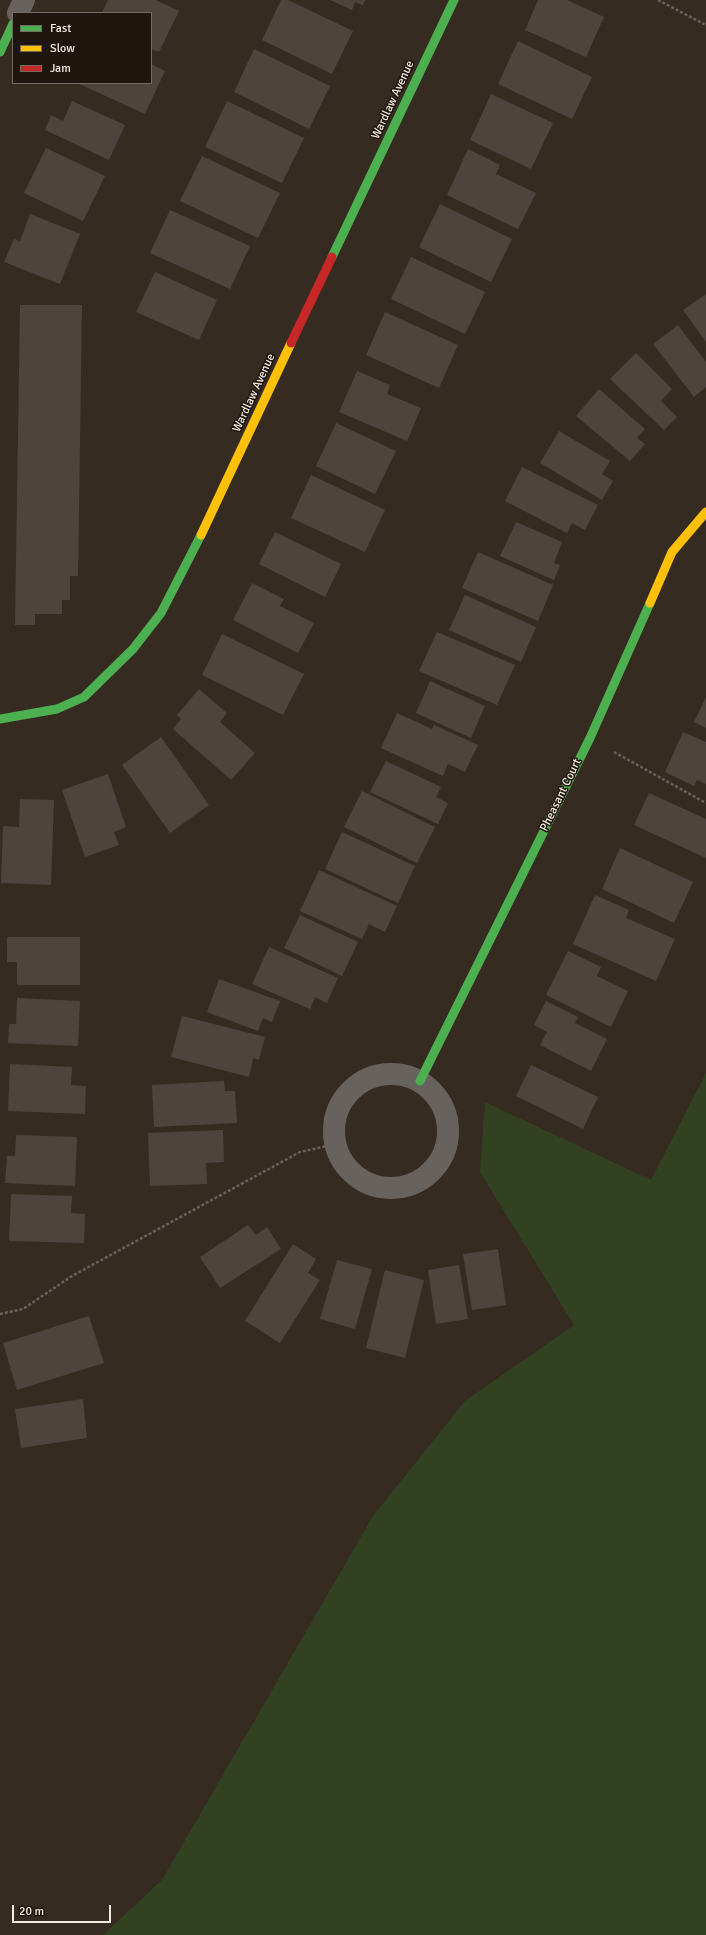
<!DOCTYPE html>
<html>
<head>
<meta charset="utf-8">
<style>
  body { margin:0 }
  #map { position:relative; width:706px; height:1935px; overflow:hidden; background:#352b21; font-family:Signika,sans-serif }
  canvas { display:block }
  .legend { position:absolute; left:12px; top:12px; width:140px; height:72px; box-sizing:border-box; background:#1e160e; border:1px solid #746b62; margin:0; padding:5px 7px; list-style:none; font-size:12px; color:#f6ebdf }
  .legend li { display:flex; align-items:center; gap:8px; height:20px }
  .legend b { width:20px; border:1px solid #746b62 }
  .scale { position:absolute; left:12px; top:1905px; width:99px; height:18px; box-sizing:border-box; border:2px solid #f6ebdf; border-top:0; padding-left:5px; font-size:12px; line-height:14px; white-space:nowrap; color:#f6ebdf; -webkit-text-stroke:3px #1e160e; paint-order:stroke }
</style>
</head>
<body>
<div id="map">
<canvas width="706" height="1935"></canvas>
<ul class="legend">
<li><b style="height:5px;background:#4caf50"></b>Fast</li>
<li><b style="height:5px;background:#ffc107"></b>Slow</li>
<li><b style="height:5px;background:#c62828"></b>Jam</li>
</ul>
<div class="scale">20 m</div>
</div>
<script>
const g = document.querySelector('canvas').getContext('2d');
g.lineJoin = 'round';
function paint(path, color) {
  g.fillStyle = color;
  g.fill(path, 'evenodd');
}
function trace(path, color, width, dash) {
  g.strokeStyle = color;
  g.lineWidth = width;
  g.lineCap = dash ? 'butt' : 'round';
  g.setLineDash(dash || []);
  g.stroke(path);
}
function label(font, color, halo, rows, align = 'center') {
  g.font = font + ' Signika,sans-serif';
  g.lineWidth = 3;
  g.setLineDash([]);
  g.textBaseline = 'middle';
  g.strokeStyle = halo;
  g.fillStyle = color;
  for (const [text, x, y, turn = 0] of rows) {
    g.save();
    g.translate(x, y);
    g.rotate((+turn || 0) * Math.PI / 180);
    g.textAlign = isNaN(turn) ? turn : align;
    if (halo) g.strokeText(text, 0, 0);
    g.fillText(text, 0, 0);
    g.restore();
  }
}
paint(new Path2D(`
  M706,1073V1935H103L162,1880L373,1516L465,1401L574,1325L480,1172L485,1102L651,1180Z`), '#324221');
paint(new Path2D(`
  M108,0H156L179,11L159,52L151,49V13H102Z
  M281,0H288L353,31L332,74L262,40Z
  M330,0H365L363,5L355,2L352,10Z
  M538,0H567L604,17L586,57L525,30Z
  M518,41L592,77L572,119L498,84Z
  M254,49L330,86L309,129L234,92Z
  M151,64L165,71L145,114L77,83H151Z
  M491,94L553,123L531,169L470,140Z
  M72,101L125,125L109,160L45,130L51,115L63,121Z
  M227,101L304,138L282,183L205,147Z
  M46,148L105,176L83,221L24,193Z
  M468,149L500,165L496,174L536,193L518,229L447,195Z
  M202,156L280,193L258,238L180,201Z
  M440,204L512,239L491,282L419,247Z
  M170,210L250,246L230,289L150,253Z
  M30,214L80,234L60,284L4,262L14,239L20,241Z
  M411,257L485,292L465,334L391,299Z
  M155,272L217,300L199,340L136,312Z
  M706,294V342L683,310Z
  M20,305H82L78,576H70V600H62V614H35V625H15Z
  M385,312L458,345L439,388L366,355Z
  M678,325L706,362V387L694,397L653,344Z
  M636,353L672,389L661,401L677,417L664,430L610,379Z
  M357,371L390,385L387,394L421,408L407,441L339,412Z
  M599,389L645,429L637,438L645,444L630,461L576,416Z
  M336,423L396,451L375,494L316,466Z
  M559,431L610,461L602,474L613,481L602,500L540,463Z
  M522,467L598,505L585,530L572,523L567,533L505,501Z
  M311,475L385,510L365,552L291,518Z
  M516,522L562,542L554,563L560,565L554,580L500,556Z
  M275,532L341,564L325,597L259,564Z
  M478,552L553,585L538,621L462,588Z
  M252,583L284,599L280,606L314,623L298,653L233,620Z
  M465,595L536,627L521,662L449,630Z
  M437,632L515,665L497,705L419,671Z
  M222,634L304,674L283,715L202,675Z
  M430,681L485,706L471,738L416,713Z
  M199,689L227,713L220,722L255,753L231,780L173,729L181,719L177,715Z
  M706,697V728L694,722Z
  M397,713L432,729L434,725L478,745L465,772L448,764L443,776L381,748Z
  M683,732L706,742V784L697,780L694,786L665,772Z
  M161,737L209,805L170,833L122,765Z
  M386,761L441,787L436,797L448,803L438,824L370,792Z
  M108,774L126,827L114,832L119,845L85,857L62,790Z
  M362,791L435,827L417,863L344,827Z
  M649,793L706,819V858L634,825Z
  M20,799L54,800L51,885L1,883L3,826L19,827Z
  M342,832L415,866L398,903L325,869Z
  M620,848L693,882L674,923L602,889Z
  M319,870L397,906L385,932L369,924L362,939L300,911Z
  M595,895L629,910L626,918L675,939L656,981L573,944Z
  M300,915L358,942L342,976L284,948Z
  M7,937H80V985H17V962H7Z
  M269,947L338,978L327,1003L315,997L310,1009L252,984Z
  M568,951L601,967L597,976L628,991L611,1027L546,995Z
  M219,979L280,1001L272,1022L263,1018L258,1031L207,1012Z
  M17,998L80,1001L78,1046L8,1043L9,1024H16Z
  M546,1001L578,1017L575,1023L607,1039L591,1071L540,1045L547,1032L534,1025Z
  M182,1016L265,1037L259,1060L253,1058L249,1077L171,1057Z
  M10,1064L72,1067L71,1085L86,1086L85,1114L8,1111Z
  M531,1065L598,1097L583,1129L516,1096Z
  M224,1081L225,1091H235L237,1123L154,1127L152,1085Z
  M223,1130L224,1162L206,1163L207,1184L150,1186L148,1133Z
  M16,1135L77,1137L75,1186L5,1183L7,1156H15Z
  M11,1194L72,1196L71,1213L85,1214L84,1243L9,1241Z
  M248,1225L256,1235L267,1227L281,1249L220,1288L200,1257Z
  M293,1244L316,1259L308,1273L320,1280L280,1343L245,1321Z
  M498,1249L506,1305L472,1310L463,1254Z
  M337,1260L372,1269L355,1329L320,1319Z
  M459,1265L468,1319L436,1324L428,1270Z
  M385,1270L424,1280L405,1358L366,1348Z
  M89,1316L104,1363L17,1390L3,1343Z
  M83,1399L87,1438L21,1448L15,1409Z`), '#4d453d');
trace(new Path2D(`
  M658,0L706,25
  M614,752L706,803
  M0,1314L23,1309L72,1276L300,1152L336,1144`), '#68625d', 2.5, [3, 2]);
trace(new Path2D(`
  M18,13L24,0
  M334 1131a57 57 0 1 1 114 0a57 57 0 1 1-114 0Z`), '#68625f', 22);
trace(new Path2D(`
  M0,52L13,24
  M332,257L454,0
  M0,719L57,709L84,697L133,649L161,613L201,535
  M420,1081L590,738L650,603`), '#4caf50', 9);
trace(new Path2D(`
  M201,535L291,343
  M650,603L672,552L706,512`), '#ffc107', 9);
trace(new Path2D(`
  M291,343L332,257`), '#c62828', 9);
label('12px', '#f6ebdf', '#1e160e', [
  ["Wardlaw Avenue",393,100,-65],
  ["Wardlaw Avenue",254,393,-65],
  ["Pheasant Court",561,795,-64]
]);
</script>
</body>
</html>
